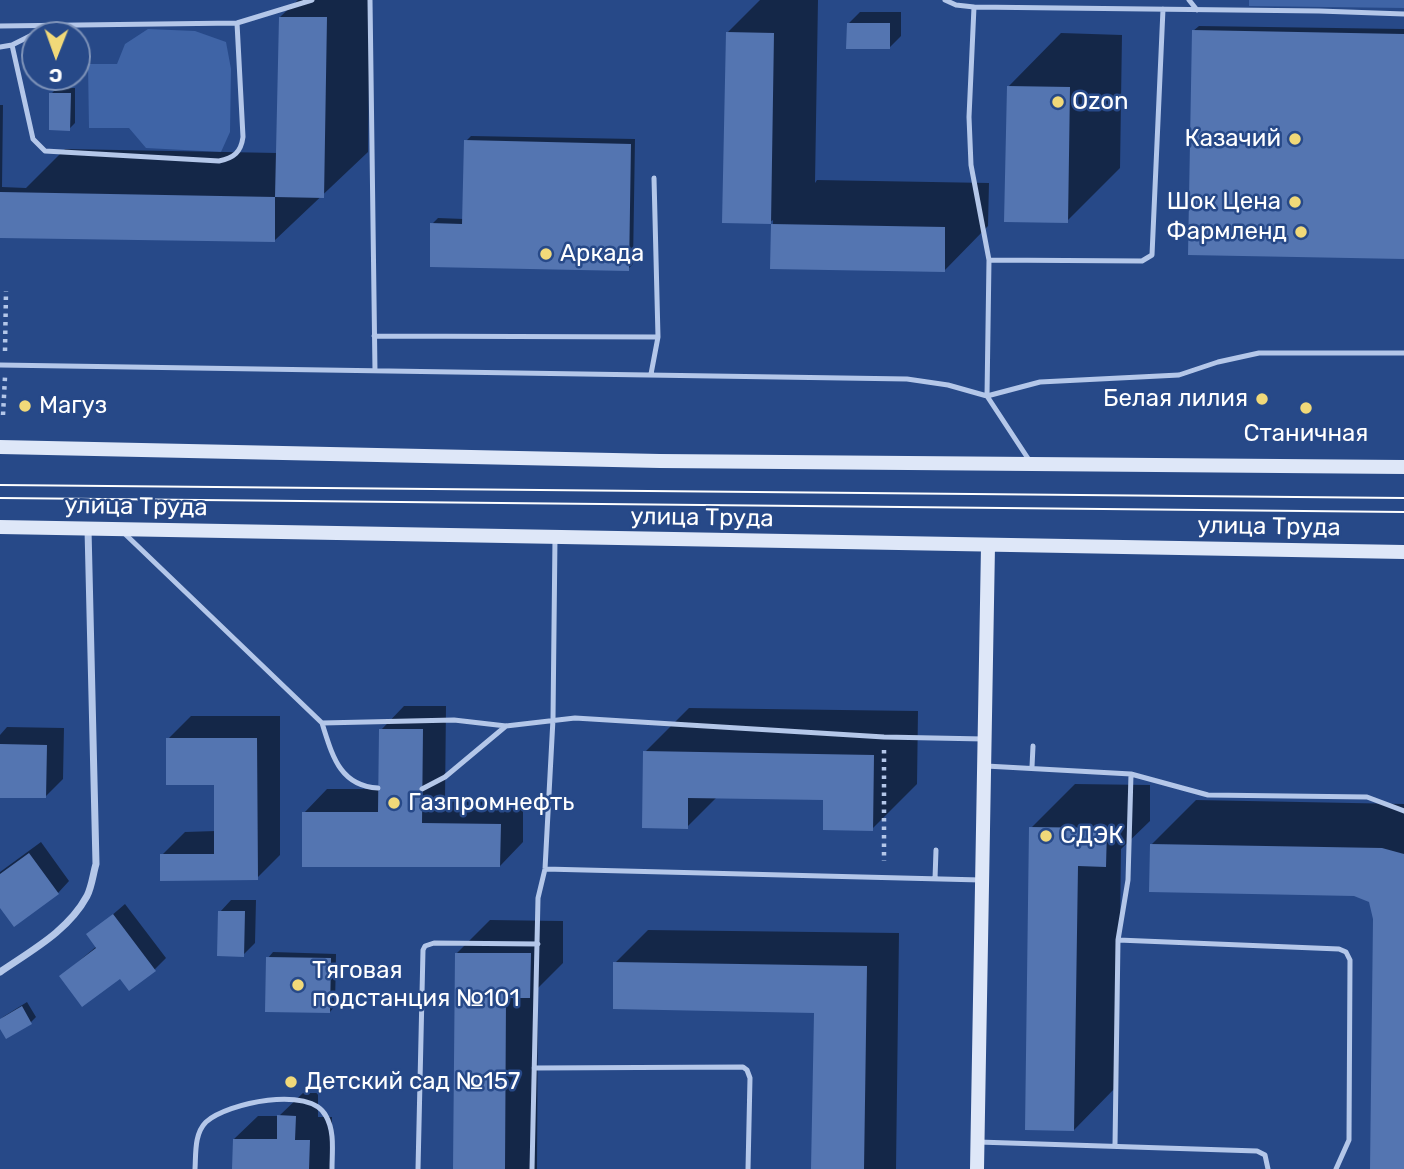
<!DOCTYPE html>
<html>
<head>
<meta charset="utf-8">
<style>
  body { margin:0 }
  #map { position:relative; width:1404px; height:1169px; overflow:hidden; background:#274988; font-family:Rubik,sans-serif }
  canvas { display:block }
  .north { position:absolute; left:21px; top:21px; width:70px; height:70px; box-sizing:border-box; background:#274988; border:2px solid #7d92b8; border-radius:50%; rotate:181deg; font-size:19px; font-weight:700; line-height:28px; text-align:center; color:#fff }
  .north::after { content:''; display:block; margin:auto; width:24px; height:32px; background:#f1d979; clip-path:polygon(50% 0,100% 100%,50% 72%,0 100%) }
</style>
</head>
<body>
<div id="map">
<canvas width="1404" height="1169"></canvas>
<div class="north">С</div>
</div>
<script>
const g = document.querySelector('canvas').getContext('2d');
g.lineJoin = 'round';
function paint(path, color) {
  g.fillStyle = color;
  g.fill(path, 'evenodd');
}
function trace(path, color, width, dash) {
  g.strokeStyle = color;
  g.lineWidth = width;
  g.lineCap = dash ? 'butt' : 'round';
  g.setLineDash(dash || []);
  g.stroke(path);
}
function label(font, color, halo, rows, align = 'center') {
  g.font = font + ' Rubik,sans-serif';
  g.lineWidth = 5;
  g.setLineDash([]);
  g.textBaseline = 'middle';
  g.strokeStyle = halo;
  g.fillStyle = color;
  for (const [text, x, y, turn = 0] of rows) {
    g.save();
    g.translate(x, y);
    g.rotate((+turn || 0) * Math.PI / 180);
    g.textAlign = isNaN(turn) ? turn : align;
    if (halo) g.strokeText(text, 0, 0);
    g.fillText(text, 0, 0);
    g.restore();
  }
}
paint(new Path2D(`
  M1249,0H1404V8L1249,6Z
  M148,29L195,31L226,42L231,69L230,132L221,152L146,148L129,128H89L88,64H117L125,44Z`), '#3f64a6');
paint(new Path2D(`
  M298,0H370L368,152L274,241L0,236V105H3L2,187L26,188L65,149L278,153L280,17Z
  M760,0H818L815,183L817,180L989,183L988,226L944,271L772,268L773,220L770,222L727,33Z
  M860,12H901V36L889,48L849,23Z
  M1199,26L1404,29V257L1193,31Z
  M1061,33L1122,35L1120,168L1067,221L1008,87Z
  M57,88H75V123L69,129L51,94Z
  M471,136L635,139L633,264L628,269L432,224L438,218L464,219L466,141Z
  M404,706H446L445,801H523V842L500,866L304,813L327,789H380L381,730Z
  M689,708L918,711L917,784L872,829L825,799L717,797L687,827L645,752Z
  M191,716H280V855L257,878L162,855L185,832L216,831L215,783L168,739Z
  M7,727L64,728L63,779L46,796H0V735Z
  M1075,784L1150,785V821L1121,849L1118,1085L1074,1130L1031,828Z
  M1196,800L1404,804V1169H1372L1375,919L1370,901L1354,894L1151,845Z
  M41,842L69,881L58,893L0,905V872Z
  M231,900H256L255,943L243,955L220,912Z
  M125,904L166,958L154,970L120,976H61L97,946L89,935Z
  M490,920L563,921V963L538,988L537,1169H455L457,953Z
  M648,930L899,933L896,1169H813L816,1011L615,963Z
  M273,952L336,954L335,1006L330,1012L268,958Z
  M27,1002L36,1017L31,1022L0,1025V1020L3,1017Z
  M303,1093H318V1117H332L331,1169H234V1139L258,1116H279Z`), '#0007');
paint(new Path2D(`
  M279,17H327L324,198L275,197Z
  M847,23H890V49H846Z
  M1192,30L1404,34V259L1188,255Z
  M726,32L774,33L771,224L722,223Z
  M1007,86L1070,87L1068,223L1004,222Z
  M49,93H71L70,131L49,130Z
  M464,140L631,144L629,271L430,267V223L462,224Z
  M0,192L275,197V242L0,238Z
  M771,224L945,227V272L770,269Z
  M379,729H423L422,823L501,824L500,867H302V812H378Z
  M166,738H257L258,880L160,881V854H214V785H166Z
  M0,744L47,745L46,798H0Z
  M643,751L874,755L873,831L823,830V800L688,798V829L642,828Z
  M1029,827L1107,828L1106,867L1078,866L1074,1131L1025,1130Z
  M1150,844L1382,848L1404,854V1169H1370L1373,919L1369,902L1354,896L1149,892Z
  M29,853L59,894L14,927L0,908V874Z
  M218,911H245L244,957L217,956Z
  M113,914L156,971L129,991L120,979L82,1007L59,976L96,948L86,934Z
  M455,953H531L530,998H506L505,1169H453Z
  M266,957L331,958L330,1013L265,1012Z
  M613,962L867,966L864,1169H811L814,1013L613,1009Z
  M22,1006L32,1024L6,1039L0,1029V1019Z
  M277,1115L296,1116L295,1140H310L309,1169H232L233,1139H277Z`), '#5475b1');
trace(new Path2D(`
  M5,351L6,291
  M3,415L5,377
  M884,750V861`), '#b4c7e9', 4.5, [3.5, 5]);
trace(new Path2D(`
  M370,0L375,371
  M945,0L956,5L974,7L969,117L971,165L989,260L987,396L1031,463
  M1189,0L1197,10
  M974,7L1319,11L1404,14
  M0,26L237,23L312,0
  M12,45L50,26
  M0,47L12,45L33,139L45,151L219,161C234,158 241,152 243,137L237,23
  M989,260L1142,261L1152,255L1163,9
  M374,336L658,337
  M0,365L907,379L948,385L987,396L1040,382L1179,375L1218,362L1259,353H1404
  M651,374L658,337L654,178
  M124,533L322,723L454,720L506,726L575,718L884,737L984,739
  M322,723C332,754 339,786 378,788
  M986,766L1131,774L1208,795L1367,797L1404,811
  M1032,767L1033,746
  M422,789L445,777L506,726
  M545,869L981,880
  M935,879L936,850
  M1118,940L1339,949L1346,952L1350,960L1349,1140L1336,1169
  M534,1068L743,1067L747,1070L750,1078L748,1169
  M978,1142L1257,1151L1265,1155L1268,1169
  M1115,1145L1118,940L1128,880L1131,774
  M195,1169C196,1154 194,1134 206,1122C227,1103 310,1085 326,1116C335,1132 332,1151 332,1169
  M418,1169L423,950L425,946L434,943L538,944
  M532,1169L538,898L545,869L553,719L555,538`), '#b4c7e9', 5);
trace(new Path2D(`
  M0,972C32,950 68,931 87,896C92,886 93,874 96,864L88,529`), '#b4c7e9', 7);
trace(new Path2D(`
  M0,447L660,461L1404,467
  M0,527L1404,552
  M977,1169L988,546`), '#dee7f8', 14);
trace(new Path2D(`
  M0,485L1404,498
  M0,498L1404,512`), '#fff', 2);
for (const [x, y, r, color] of [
  [1058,102,7,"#f1d979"],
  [1295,139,7,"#f1d979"],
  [1295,202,7,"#f1d979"],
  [1301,232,7,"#f1d979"],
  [546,254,7,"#f1d979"],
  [1262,399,7,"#f1d979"],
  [25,406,7,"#f1d979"],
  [1306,408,7,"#f1d979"],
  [394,803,7,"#f1d979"],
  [1046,836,7,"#f1d979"],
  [298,985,7,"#f1d979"],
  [291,1082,7,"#f1d979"]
]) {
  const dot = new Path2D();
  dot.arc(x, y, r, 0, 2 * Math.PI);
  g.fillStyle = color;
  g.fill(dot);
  trace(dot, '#274988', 2.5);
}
label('24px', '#fff', '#274988', [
  ["Ozon",1072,102],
  ["Казачий",1281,139,"right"],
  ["Шок Цена",1281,202,"right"],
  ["Фармленд",1287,232,"right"],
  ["Аркада",560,254],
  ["Белая лилия",1248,399,"right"],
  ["Магуз",39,406],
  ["Станичная",1306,434,"center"],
  ["Газпромнефть",408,803],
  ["СДЭК",1060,836],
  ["Тяговая",312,971],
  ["подстанция №101",312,999],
  ["Детский сад №157",305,1082]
], 'left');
label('24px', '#fff', '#274988', [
  ["улица Труда",136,507,1],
  ["улица Труда",702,518,1],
  ["улица Труда",1269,527,1]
]);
</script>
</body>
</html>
